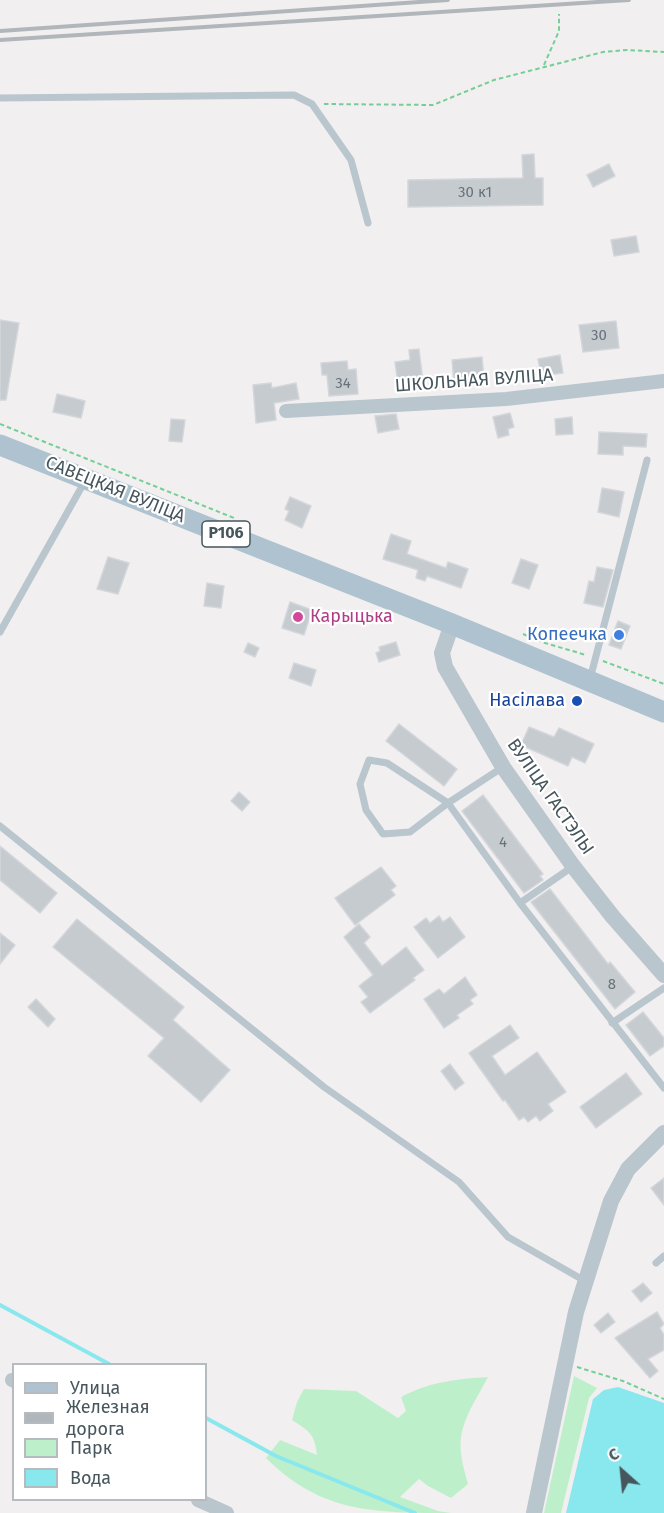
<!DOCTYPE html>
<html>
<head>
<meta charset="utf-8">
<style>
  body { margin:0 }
  #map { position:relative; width:664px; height:1513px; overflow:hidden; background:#f2eff0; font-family:"Fira Sans",sans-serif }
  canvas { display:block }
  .legend { position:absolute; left:12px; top:1363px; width:195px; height:138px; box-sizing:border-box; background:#fff; border:2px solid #b5bbbe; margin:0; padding:8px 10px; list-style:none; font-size:18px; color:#47565d }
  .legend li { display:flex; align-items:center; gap:12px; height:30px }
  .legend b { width:30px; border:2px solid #b5bbbe }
  .north { position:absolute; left:592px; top:1441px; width:60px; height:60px; -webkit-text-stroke:4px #fff; paint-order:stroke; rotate:333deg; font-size:16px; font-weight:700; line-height:24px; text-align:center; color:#47565d }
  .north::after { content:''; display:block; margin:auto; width:21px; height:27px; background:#47565d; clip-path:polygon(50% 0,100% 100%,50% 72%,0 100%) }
</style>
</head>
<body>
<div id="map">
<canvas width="664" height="1513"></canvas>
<ul class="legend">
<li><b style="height:8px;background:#aec3cf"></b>Улица</li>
<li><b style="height:8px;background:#b1b6ba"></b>Железная дорога</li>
<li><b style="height:16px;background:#bdf0ca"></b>Парк</li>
<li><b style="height:16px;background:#89e7ee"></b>Вода</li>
</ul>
<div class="north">С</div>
</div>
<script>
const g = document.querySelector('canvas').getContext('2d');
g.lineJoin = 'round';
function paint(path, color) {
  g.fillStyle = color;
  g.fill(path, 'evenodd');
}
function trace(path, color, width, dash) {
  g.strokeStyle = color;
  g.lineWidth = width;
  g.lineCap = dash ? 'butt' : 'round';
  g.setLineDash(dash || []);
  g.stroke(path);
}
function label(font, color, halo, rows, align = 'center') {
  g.font = font + ' "Fira Sans",sans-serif';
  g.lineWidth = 4.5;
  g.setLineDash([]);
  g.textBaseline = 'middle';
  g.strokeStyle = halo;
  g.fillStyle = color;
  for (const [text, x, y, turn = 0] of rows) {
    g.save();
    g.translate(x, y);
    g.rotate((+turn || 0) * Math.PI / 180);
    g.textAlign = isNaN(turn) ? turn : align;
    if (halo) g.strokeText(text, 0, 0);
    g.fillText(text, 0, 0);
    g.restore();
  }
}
paint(new Path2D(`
  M574,1376L597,1388L589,1398L561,1513H544Z
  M488,1377C480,1393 468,1410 463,1428C457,1446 463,1466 468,1484L451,1498L428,1486L419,1479L400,1497L438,1511L451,1513C374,1513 321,1513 266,1458L280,1440L317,1455C315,1434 309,1431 292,1420L297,1402L304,1389L356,1391L398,1418L406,1411L401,1397C429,1382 457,1379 488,1377Z`), '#bdf0ca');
paint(new Path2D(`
  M618,1387L664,1403V1513H566L593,1399L604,1390Z`), '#89e7ee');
trace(new Path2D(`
  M0,1305L109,1364
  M206,1418L276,1456L415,1513`), '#89e7ee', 4);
const building = new Path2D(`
  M534,154L535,178H543V205L408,207V180L523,178L522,155Z
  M609,164L615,176L593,187L587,175Z
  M636,236L639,252L614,256L611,240Z
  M0,320L19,323L6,400H0Z
  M616,321L619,348L583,352L579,325Z
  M419,349L423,382L398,385L395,362L410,360L409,350Z
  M560,355L563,373L541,376L538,359Z
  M482,357L484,379L454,382L452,360Z
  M347,361L348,370L356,369L358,394L329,396L327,375H322L321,363Z
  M271,383L272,388L296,383L299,399L274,403L276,420L256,423L253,385Z
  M57,394L85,401L81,418L53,412Z
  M510,413L514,427L508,429L509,435L498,438L493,417Z
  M396,414L399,429L378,433L375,416Z
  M572,417L573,434L556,435L555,419Z
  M171,419L185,420L182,442L169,441Z
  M599,432L647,434L646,447L623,446V455L598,454Z
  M602,488L624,492L619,517L598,512Z
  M290,497L311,506L302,528L285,520L289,511L285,509Z
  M391,534L411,541L407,554L446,568L448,562L468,569L461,588L427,576L425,581L416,578L418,570L383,559Z
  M108,557L129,563L118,594L97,589Z
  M521,559L538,565L529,589L512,583Z
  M597,567L613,570L603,607L584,603L589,581L594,582Z
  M207,583L224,586L221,608L204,606Z
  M290,602L312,610L304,635L282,628Z
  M618,621L630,626L621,649L609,645Z
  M396,642L400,655L379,662L376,653L380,651L379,647Z
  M248,643L259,648L255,657L244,652Z
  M294,663L316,670L311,686L289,678Z
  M399,724L457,769L444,786L386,741Z
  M529,727L554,737L559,728L594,744L585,763L572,757L568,766L521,745Z
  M239,792L250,802L242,811L231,801Z
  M483,795L543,874L540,876L543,880L524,893L462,811Z
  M0,846L57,893L40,913L0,880Z
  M381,867L396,886L391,890L395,895L355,925L335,898Z
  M550,889L608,964L610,962L635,992L615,1009L531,902Z
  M439,916L443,922L450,917L465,937L438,958L414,927L426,918L430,923Z
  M77,919L184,1007L173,1020L230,1070L201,1102L148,1056L164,1038L53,947Z
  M359,924L370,937L364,943L382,966L406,947L424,970L413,978L415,980L370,1013L361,1002L368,997L359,986L373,975L344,937Z
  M0,933L15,945L0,964Z
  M465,977L477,995L470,1000L473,1004L457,1015L459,1018L444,1028L424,999L439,989L444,994Z
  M36,999L55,1019L48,1027L28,1007Z
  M643,1012L664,1038V1046L650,1056L626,1025Z
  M510,1025L519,1038L492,1056L505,1075L537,1052L566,1092L548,1104L553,1111L540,1121L536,1116L528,1122L524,1117L519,1120L505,1100L503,1101L469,1053Z
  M450,1064L464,1083L455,1090L441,1071Z
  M626,1073L642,1094L596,1128L580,1107Z
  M664,1178V1205L651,1188Z
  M643,1283L652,1293L641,1302L632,1291Z
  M657,1312L664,1324L660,1328L664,1335V1350L648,1359L658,1371L650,1378L615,1338Z
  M608,1313L615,1322L601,1333L594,1325Z`);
paint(building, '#c6cbcf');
trace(building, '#d3d6db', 1.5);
trace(new Path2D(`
  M544,65L559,31V14
  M324,104L433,105L494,80L603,52L627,50L664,52
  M0,424L234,518
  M523,634L545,643L586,655
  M603,661L664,684
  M577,1367L623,1381L664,1399`), '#74cf96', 2, [4.5, 3]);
trace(new Path2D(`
  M0,98L294,95L312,104L351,160L368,223
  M0,632L85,481
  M590,679L647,460
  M503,767L448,803L387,763L369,760L360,784L366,810L383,834L410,832L448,803L520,903L664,1088
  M0,826L324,1087L459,1182L508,1237L585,1281
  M520,903L572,867
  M612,1023L664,988
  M656,1263L664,1256`), '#bac6cd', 7);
trace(new Path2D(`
  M286,411L506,399L664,381
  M12,1380L14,1381
  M198,1500L227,1513`), '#bac6cd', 14);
trace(new Path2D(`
  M452,624L442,653L445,667L503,767L573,866L613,917L664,975
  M534,1513L576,1312L611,1201L628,1169L664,1133`), '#bac6cd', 16);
trace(new Path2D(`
  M0,445L452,624L664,712`), '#aec3cf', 21);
trace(new Path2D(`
  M0,31L448,0
  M0,40L629,0`), '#b1b6ba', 4);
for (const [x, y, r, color] of [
  [298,617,6,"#d1479c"],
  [619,635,6,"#3f7fe0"],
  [577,701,6,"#1a4fb4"]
]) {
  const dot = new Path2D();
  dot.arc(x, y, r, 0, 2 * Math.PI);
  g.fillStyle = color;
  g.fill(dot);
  trace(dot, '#fff', 2);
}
label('15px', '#67737a', null, [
  ["30 к1",475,193],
  ["30",599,336],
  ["34",343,384],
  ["4",503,843],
  ["8",612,985]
]);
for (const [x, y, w] of [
  [226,534,48]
]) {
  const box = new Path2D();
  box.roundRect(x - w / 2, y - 13, w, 26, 4.5);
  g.fillStyle = '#fff';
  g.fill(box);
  trace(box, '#47565d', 1.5);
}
label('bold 16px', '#47565d', null, [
  ["Р106",226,534]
]);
label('18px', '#47565d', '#fff', [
  ["ШКОЛЬНАЯ ВУЛІЦА",474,381,-4],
  ["САВЕЦКАЯ ВУЛІЦА",115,490,22],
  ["ВУЛІЦА ГАСТЭЛЫ",550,797,55]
]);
label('18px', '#b23c85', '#fff', [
  ["Карыцька",310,617]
], 'left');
label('18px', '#366cbe', '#fff', [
  ["Копеечка",607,635]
], 'right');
label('18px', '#164399', '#fff', [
  ["Насілава",565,701]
], 'right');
</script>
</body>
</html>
